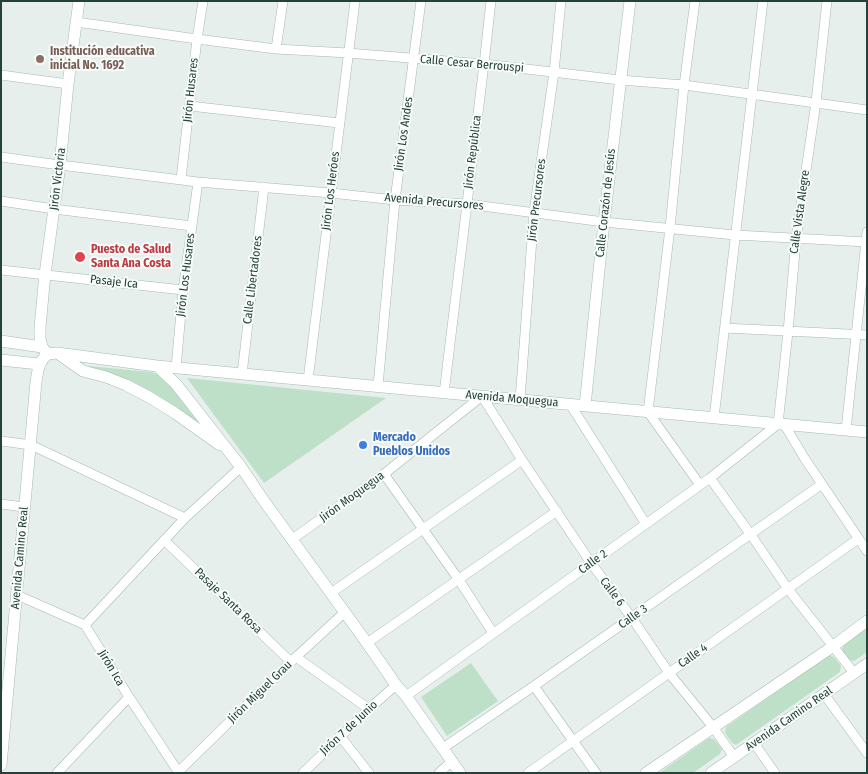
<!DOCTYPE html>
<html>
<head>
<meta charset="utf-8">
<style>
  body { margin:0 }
  #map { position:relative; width:868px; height:774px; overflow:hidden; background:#e6efeb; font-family:"Fira Sans Condensed",sans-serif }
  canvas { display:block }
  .frame { position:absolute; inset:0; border:2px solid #24423a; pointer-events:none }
</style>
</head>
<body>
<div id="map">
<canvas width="868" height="774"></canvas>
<div class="frame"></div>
</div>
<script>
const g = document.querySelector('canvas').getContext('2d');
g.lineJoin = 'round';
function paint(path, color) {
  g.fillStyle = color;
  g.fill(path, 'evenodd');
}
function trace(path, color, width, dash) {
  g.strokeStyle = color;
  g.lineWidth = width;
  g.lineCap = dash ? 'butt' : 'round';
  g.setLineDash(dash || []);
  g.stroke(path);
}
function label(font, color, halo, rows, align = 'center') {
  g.font = font + ' "Fira Sans Condensed",sans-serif';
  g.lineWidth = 4;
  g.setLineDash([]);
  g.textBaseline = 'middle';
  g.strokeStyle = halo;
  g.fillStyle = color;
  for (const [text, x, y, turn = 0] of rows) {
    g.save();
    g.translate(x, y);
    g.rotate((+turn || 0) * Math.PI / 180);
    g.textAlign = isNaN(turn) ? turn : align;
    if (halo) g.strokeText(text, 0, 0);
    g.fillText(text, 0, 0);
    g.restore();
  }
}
paint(new Path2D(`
  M89,366L151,372L162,376L200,421L199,423L168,402L141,388L87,367Z
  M187,378L386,398L264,483Z
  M867,628V652L854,661L849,660L842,650L844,644Z
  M829,655L834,657L841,666L840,672L736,745L732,743L725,733L726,727Z
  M471,663L498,701L447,736L421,697Z
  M709,738L714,739L722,749L720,754L693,773H659Z`), '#bfe0c8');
const street = new Path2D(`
  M695,1L684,85L670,228L648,412L700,485
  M76,22L197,39L276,49L348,53L484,64L620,80L684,85L867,110
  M276,49L283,1
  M1,75L68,84
  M190,106L339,123
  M1,157L60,165L198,182L331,193L395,200L467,204L604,222L735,235L867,242
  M181,179L197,39L203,1
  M1,201L54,209L192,226
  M1,270L183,290
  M725,328L867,335
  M176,368L183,290L198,182
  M242,374L264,187
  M308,380L355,1
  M378,386L395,200L421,1
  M444,393L484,64L491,1
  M520,400L534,212L554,72L561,1
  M570,404L646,524
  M714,418L763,1
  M784,424L805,459L867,551
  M846,430L867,232
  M1,441L31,445L185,518
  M384,474L459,580L493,633
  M710,478L751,535L788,589L854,673
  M1,504L24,507
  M164,540L291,662
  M291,540L384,474L482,396L522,460L591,563L632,618L669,673L713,727L734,757
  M331,593L522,460
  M17,595L85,625L129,697L179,773
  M85,625L185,518L241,467
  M367,643L557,511
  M296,657L369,709
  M534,686L596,773
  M824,694L867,753
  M406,696L710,478L778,424L788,332L796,239L816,102L827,1
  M340,736L369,773
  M754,743L775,773
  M443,748L534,686L822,484
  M57,773L129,697
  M177,773L296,657L345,612
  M303,773L369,709L396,685
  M439,773L452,761
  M528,773L858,539`);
const secondary = new Path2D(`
  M1,341L42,347
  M48,354L57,353L157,366L867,432
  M48,354L42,347L40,338V327L45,274L60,165L68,84L79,1
  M59,354L83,371L106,377L126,385L149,397L175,413L220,445
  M1,360L39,364
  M157,366L176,384L241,467L264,501L367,643L396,685L406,696L460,773
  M585,406L604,222L630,1
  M1,765L36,382C38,371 38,361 48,354
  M646,773L832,647L867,621
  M711,773L867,664`);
trace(street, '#a8b8b2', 10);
trace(secondary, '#a4bbb3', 12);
trace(street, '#fff', 9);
trace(secondary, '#fff', 11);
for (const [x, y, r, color] of [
  [40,59,5,"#8d6e63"],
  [80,257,6,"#e0444e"],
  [363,445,5,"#3f7fe0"]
]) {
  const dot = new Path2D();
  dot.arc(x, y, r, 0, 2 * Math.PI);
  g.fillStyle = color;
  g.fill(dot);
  trace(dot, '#f7fbf9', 2);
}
label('bold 12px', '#785e54', '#f7fbf9', [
  ["Institución educativa",50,52],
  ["inicial No. 1692",50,66]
], 'left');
label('12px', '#24423a', '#f7fbf9', [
  ["Calle Cesar Berrouspi",472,64,5],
  ["Jirón Husares",191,90,-84],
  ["Jirón Los Andes",404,134,-82],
  ["Jirón República",473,152,-83],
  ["Jirón Victoria",58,179,-83],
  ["Jirón Los Heróes",331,191,-83],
  ["Jirón Precursores",537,200,-83],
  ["Avenida Precursores",434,202,5],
  ["Calle Corazón de Jesús",606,203,-84],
  ["Calle Vista Alegre",800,212,-82],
  ["Jirón Los Husares",186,275,-83],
  ["Calle Libertadores",253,280,-83],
  ["Pasaje Ica",114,282,6],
  ["Avenida Moquegua",512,399,5],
  ["Jirón Moquegua",352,497,-36],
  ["Avenida Camino Real",20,558,-85],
  ["Calle 2",593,562,-36],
  ["Calle 6",612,592,53],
  ["Pasaje Santa Rosa",228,601,44],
  ["Calle 3",633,617,-35],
  ["Calle 4",693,656,-35],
  ["Jirón Ica",111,668,59],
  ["Jirón Miguel Grau",260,692,-44],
  ["Avenida Camino Real",789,719,-35],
  ["Jirón 7 de Junio",349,728,-43]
]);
label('bold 12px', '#be3a42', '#f7fbf9', [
  ["Puesto de Salud",91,250],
  ["Santa Ana Costa",91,264]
], 'left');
label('bold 12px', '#366cbe', '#f7fbf9', [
  ["Mercado",373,438],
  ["Pueblos Unidos",373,452]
], 'left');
</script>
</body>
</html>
